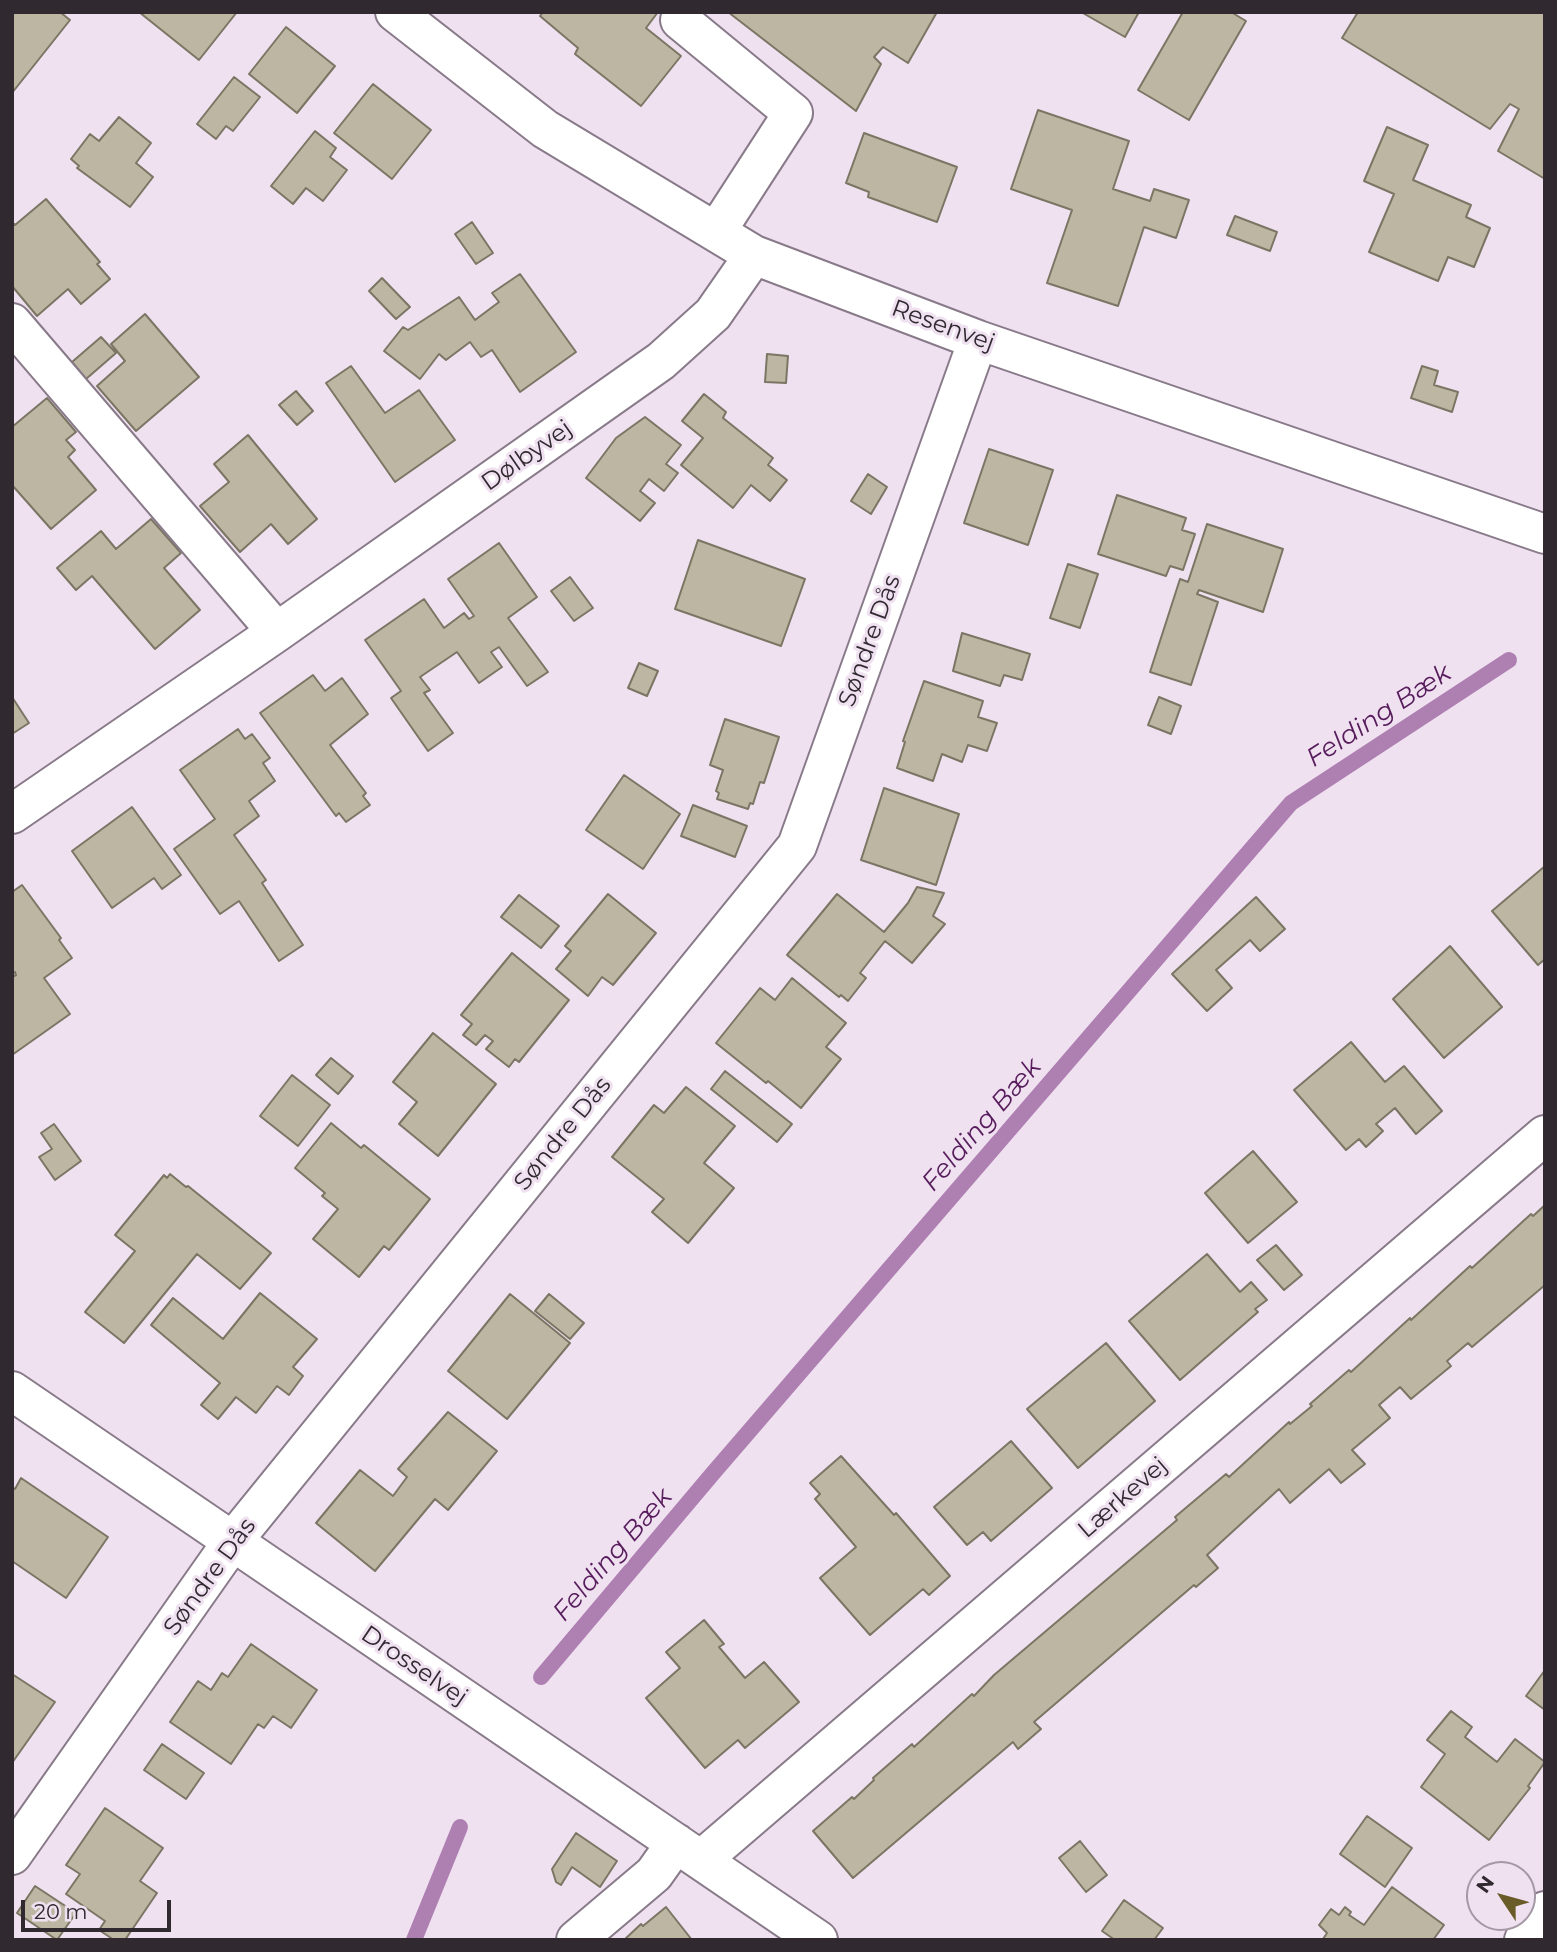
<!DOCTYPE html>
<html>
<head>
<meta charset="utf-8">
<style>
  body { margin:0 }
  #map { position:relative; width:1557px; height:1952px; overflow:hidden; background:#f0e1f1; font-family:Montserrat,sans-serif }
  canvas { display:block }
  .frame { position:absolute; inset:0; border:14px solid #302a30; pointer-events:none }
  .north { position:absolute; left:1466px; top:1861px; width:70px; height:70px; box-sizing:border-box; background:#f0e1f1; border:2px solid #a398a4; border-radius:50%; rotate:306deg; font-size:19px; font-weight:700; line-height:28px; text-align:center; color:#302a30 }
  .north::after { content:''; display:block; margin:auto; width:24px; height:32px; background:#6a5c29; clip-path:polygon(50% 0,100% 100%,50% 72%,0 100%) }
  .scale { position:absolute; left:21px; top:1900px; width:150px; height:32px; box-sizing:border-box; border:4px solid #302a30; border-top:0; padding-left:9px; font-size:21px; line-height:24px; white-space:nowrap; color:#302a30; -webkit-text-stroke:5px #f0e1f1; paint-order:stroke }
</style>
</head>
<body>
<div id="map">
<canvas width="1557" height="1952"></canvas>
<div class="frame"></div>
<div class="north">N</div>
<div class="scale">20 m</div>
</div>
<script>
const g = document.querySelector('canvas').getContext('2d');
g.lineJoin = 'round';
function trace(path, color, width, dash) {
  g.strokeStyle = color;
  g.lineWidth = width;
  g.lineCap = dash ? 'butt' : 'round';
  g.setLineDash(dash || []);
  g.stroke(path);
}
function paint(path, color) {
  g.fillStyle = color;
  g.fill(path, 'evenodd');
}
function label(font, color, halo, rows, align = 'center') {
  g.font = font + ' Montserrat,sans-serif';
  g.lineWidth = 6;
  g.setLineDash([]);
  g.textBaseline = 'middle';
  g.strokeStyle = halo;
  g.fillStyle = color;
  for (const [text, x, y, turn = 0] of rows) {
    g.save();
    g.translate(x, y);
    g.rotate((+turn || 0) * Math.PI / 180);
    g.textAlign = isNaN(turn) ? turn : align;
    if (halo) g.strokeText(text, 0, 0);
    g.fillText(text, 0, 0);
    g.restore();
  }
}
trace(new Path2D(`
  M541,1677L714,1472L1291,803L1509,660
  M414,1940L460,1827`), '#ae7fb1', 16);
const building = new Path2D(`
  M12,12H60L70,20L12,93Z
  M139,12H237L199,60Z
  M543,12H658L646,28L681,56L641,106L575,54L578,48L540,16Z
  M728,12H937L908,63L883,47L874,57L881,64L856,111Z
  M1081,12H1139L1125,37Z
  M1183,12H1231L1246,21L1189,120L1138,90Z
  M1358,12H1545V179L1498,151L1519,109L1510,104L1490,129L1342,38Z
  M286,27L335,66L297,113L249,74Z
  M234,77L260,97L233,131L226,126L216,139L197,124Z
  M373,84L431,130L392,179L334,133Z
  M1038,110L1129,141L1113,189L1150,201L1154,189L1189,200L1176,238L1144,227L1118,306L1047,283L1072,210L1011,189Z
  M119,117L151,143L136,163L153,177L130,207L77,168L79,166L71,159L90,134L99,141Z
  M1387,127L1428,145L1413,180L1471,205L1466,217L1490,228L1474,267L1448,257L1438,281L1369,252L1394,194L1364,181Z
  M315,131L336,148L330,157L347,170L323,201L306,188L293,204L271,186Z
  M864,133L957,167L937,222L868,197L869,192L846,183Z
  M46,199L100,262L97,264L110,279L81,304L68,289L37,316L12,286V222L15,225Z
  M1235,216L1277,232L1270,251L1227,235Z
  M472,222L493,253L476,264L455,234Z
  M520,274L576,352L520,392L492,350L481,357L470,342L446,360L439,354L420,379L384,351L403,327L408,330L459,297L475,320L499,302L492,293Z
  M382,278L410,307L396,319L369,291Z
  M145,314L199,377L136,431L97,386L125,361L111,344Z
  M101,337L116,353L86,379L72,362Z
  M767,354L788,356L786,383L765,382Z
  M351,366L385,413L419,390L455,440L395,482L326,383Z
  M1422,366L1438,371L1434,385L1458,392L1452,412L1411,398Z
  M296,391L313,411L297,425L279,405Z
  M704,394L726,412L723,418L773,458L768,465L787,480L770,501L751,485L733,508L681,465L703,438L682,421Z
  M47,398L76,432L66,440L75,450L68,457L96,490L51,529L12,485V427Z
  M645,417L681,445L666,464L678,473L664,491L649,479L640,491L655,503L640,521L586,478L616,438Z
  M248,435L317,519L288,544L271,524L240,552L200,506L229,482L214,464Z
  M989,449L1053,470L1028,545L964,523Z
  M868,474L887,487L871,514L851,501Z
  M1117,495L1186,518L1182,530L1195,534L1183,570L1170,566L1166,576L1098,554Z
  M151,519L181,553L164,568L200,610L155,649L92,576L76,590L57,568L101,531L116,549Z
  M1207,524L1283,549L1263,612L1199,590L1197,594L1218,602L1191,685L1150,672L1180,579L1188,582Z
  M698,540L805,579L781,646L675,609Z
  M499,543L537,597L508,618L548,672L527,686L499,647L491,652L502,667L479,683L457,652L420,677L430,690L424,693L453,733L428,751L391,698L401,691L365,640L424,599L444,628L464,613L469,619L474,616L448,579Z
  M1068,564L1098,574L1080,628L1050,618Z
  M570,577L593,608L574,621L551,591Z
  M962,633L1030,654L1022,680L1004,675L1000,686L953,671Z
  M639,663L658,671L647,696L628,688Z
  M313,675L325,691L342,678L368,714L330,745L366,793L363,796L370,805L346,822L339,813L336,816L260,713Z
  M924,681L983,701L978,717L997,723L987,751L968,745L962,762L942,754L933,781L897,768L905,742L903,741Z
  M12,697L29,723L12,734Z
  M1159,697L1181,706L1171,734L1148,725Z
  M725,719L779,737L764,783L760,782L753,804L750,803L748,809L717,799L719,793L716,791L723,770L710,765Z
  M238,729L245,739L252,734L270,758L263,763L275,781L249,801L259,816L234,835L266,880L262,883L303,945L279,961L239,901L220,914L174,849L215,819L180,770Z
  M624,775L680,814L643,869L586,830Z
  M884,788L959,814L936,885L861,860Z
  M693,805L747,826L735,857L681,836Z
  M132,807L181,875L162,889L154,878L112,908L72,851Z
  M1545,866V959L1538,965L1492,911Z
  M22,885L61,938L59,940L72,958L44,978L70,1014L12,1055V977L16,975L15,972L12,974V892Z
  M917,887L944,893L933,916L945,924L912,963L885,941L860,973L866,978L848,1001L841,995L839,997L787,955L837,894L884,932L908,903Z
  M608,894L656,933L613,985L602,977L588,996L556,969L571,951L565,946Z
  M519,895L559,926L541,948L501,917Z
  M1256,897L1285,929L1260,951L1250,940L1216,970L1232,988L1207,1011L1172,974Z
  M1450,946L1502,1007L1444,1058L1393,999Z
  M512,953L569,1000L519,1062L515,1059L509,1067L486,1049L493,1041L485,1035L476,1045L463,1035L472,1024L461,1015Z
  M792,978L846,1023L826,1047L841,1059L801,1108L768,1081L766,1083L716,1043L760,988L775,1000Z
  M433,1033L496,1084L438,1156L399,1124L417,1102L393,1082Z
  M1351,1042L1385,1082L1404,1066L1442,1111L1416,1134L1395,1108L1376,1124L1383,1131L1366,1147L1359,1139L1346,1150L1294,1090Z
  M331,1058L353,1076L338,1094L316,1075Z
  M725,1071L792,1124L777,1142L711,1089Z
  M292,1075L330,1105L298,1146L260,1116Z
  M686,1087L735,1126L704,1163L734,1188L688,1243L652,1212L664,1199L612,1157L654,1105L664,1113Z
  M331,1123L361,1148L364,1145L430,1199L389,1250L384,1246L359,1277L313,1239L338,1209L322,1196L325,1193L295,1168Z
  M54,1124L81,1161L55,1180L39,1157L52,1149L41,1133Z
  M1253,1151L1297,1202L1248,1243L1205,1193Z
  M170,1174L186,1187L188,1186L271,1253L240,1289L197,1254L124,1343L85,1312L135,1251L115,1235L164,1175L167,1178Z
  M1545,1205V1285L1472,1347L1468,1343L1447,1361L1451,1366L1411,1399L1400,1387L1379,1405L1390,1418L1352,1450L1365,1464L1341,1483L1329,1469L1290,1503L1279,1489L1207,1555L1218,1568L1196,1587L1194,1585L1034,1722L1041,1729L1018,1749L1013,1742L853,1878L813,1831L852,1797L854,1799L874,1780L873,1778L912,1744L914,1747L972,1694L974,1696L994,1675L1177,1520L1175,1517L1226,1474L1229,1477L1289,1422L1290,1424L1312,1406L1310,1404L1349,1370L1351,1372L1410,1318L1411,1320L1470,1266L1472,1268L1531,1214L1533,1216Z
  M1276,1245L1302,1275L1284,1290L1257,1260Z
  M1207,1254L1240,1292L1251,1282L1267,1300L1255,1309L1258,1312L1180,1380L1129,1321Z
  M260,1293L317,1339L293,1367L303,1376L289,1395L277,1386L256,1413L236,1397L218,1419L201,1405L220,1383L151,1325L173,1298L223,1339Z
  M510,1294L570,1343L507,1419L448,1371Z
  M549,1294L584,1323L570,1339L535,1311Z
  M1106,1343L1155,1401L1078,1468L1027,1409Z
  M448,1412L497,1451L448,1510L435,1499L375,1571L316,1523L360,1470L393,1496L407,1477L398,1469Z
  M1011,1441L1052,1488L991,1541L983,1532L967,1545L934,1507Z
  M841,1456L894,1515L896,1513L950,1576L929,1595L923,1589L870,1635L820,1578L856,1547L815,1499L820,1494L810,1483Z
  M21,1478L108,1537L66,1598L12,1561V1487L15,1489Z
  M704,1620L724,1644L719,1647L745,1678L764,1662L799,1702L745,1748L738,1740L705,1768L646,1698L680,1668L666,1652Z
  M251,1644L317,1690L291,1728L273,1716L264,1728L258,1724L231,1764L170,1722L198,1681L211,1690L222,1673L228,1677Z
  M1545,1670V1710L1526,1696Z
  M12,1674L55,1702L12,1763Z
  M1451,1711L1472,1727L1465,1737L1497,1762L1515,1739L1545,1762L1528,1786L1530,1788L1489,1840L1421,1787L1445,1754L1427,1740Z
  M162,1744L204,1773L186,1799L144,1770Z
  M105,1808L163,1848L140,1881L157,1893L125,1940H114L99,1930L105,1921L66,1894L80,1874L66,1865Z
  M1367,1816L1412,1848L1385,1887L1340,1854Z
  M576,1833L617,1861L600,1887L572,1867L561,1885L556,1882L552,1869Z
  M1080,1841L1107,1875L1086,1892L1059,1858Z
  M35,1886L76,1913L57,1940L17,1913Z
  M1392,1887L1444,1925L1433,1940L1323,1939L1327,1933L1319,1925L1331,1909L1339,1915L1345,1907L1351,1912L1349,1915L1364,1925Z
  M1124,1900L1163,1928L1154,1940H1115L1102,1931Z
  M666,1907L692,1940H624L641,1924L643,1926Z`);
paint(building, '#bcb6a3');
trace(building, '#7b7664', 2);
const minor = new Path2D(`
  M395,12L545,129L754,255L978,340L1545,534
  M680,20L793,113L716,232
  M12,323L277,632
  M12,814L277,632L661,361L713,314L754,255
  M12,1391L818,1940
  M12,1855L232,1542L797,846L978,340
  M701,1860L1545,1135
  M576,1940L654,1874L676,1843
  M1524,1940L1545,1911`);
trace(minor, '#887a89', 42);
trace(minor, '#fff', 38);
label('24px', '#302a30', '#f0e1f1', [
  ["Resenvej",943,326,20],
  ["Dølbyvej",527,456,-35],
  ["Søndre Dås",870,641,-70],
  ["Søndre Dås",563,1134,-51],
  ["Lærkevej",1123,1498,-41],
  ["Søndre Dås",210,1577,-54],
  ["Drosselvej",414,1666,34]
]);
label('italic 26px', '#561c5b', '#f0e1f1', [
  ["Felding Bæk",1379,716,-33],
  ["Felding Bæk",982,1125,-49],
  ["Felding Bæk",613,1555,-49]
]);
</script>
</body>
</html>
